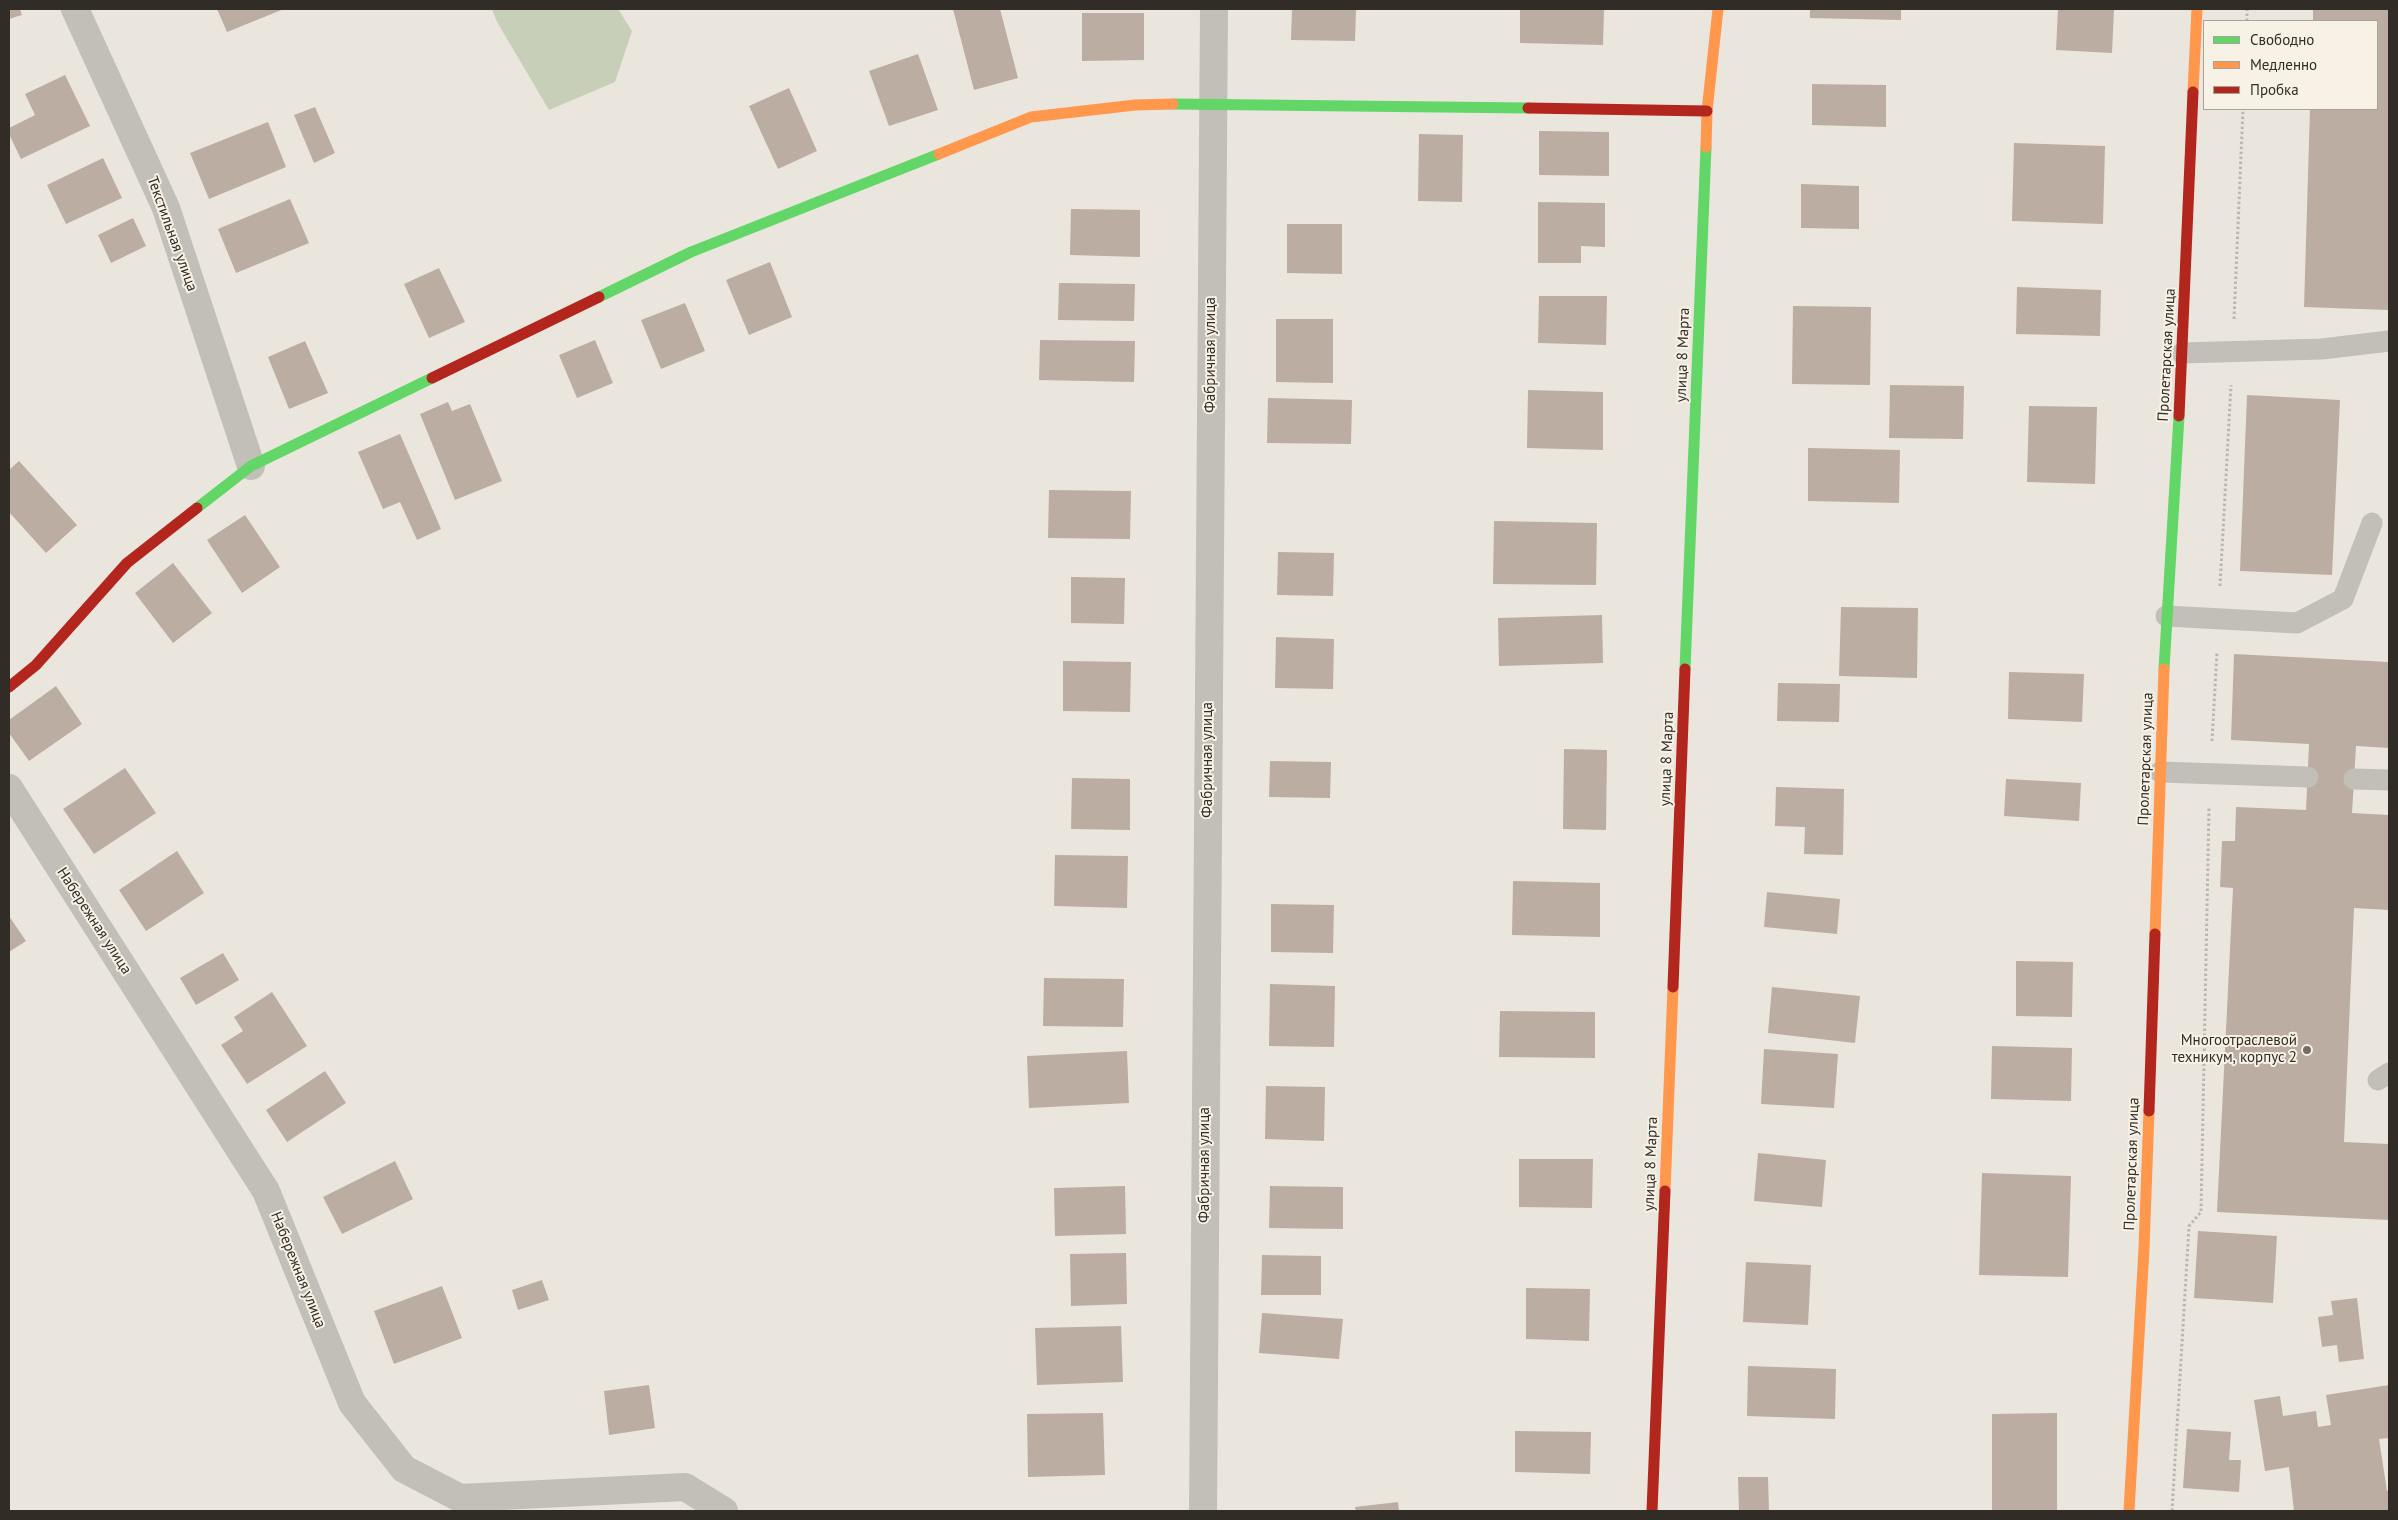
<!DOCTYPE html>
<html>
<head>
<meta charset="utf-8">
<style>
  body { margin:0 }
  #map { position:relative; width:2398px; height:1520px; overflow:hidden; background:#eae6de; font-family:"PT Sans",sans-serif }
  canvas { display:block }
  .frame { position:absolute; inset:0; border:10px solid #322c27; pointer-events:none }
  .legend { position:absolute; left:2203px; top:20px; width:175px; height:90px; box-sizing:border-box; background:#f7f2e5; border:1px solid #a8a399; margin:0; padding:6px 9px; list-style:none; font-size:15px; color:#322c27 }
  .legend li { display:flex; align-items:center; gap:10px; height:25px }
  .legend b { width:25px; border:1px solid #a8a399 }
</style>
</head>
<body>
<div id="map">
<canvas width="2398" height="1520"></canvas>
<div class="frame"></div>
<ul class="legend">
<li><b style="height:6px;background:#63d668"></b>Свободно</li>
<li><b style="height:6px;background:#ff974d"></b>Медленно</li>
<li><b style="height:6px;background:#b3261e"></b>Пробка</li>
</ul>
</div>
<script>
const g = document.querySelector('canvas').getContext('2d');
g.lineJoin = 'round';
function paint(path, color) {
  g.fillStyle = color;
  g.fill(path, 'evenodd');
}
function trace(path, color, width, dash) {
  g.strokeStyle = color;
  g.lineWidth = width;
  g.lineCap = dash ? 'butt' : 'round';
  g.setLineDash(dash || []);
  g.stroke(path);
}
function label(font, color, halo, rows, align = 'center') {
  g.font = font + ' "PT Sans",sans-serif';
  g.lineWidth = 4;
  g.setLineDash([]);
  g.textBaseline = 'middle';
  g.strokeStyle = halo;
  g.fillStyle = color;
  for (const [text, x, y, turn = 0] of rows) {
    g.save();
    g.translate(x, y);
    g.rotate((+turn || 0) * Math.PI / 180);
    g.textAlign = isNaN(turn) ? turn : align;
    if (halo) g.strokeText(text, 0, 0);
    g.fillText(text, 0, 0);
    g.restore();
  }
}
paint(new Path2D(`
  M492,9H618L632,31L615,82L549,110L497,22Z`), '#c8cfb9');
paint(new Path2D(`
  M9,9H20L22,15L9,19Z
  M217,9H284L227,32Z
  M953,9H1000L1018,78L974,90Z
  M1292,9H1356L1355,41L1291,40Z
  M1520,9H1604L1603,45L1520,43Z
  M1810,9H1901V20L1810,18Z
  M2058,9H2114L2112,53L2056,50Z
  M2313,9H2389L2388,310L2304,307L2310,109H2377V21H2313Z
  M1082,13H1144V60L1082,61Z
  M918,54L938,110L889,126L869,71Z
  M65,75L90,126L21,159L9,134V128L35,115L25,94Z
  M1812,84L1886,85V127L1812,125Z
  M789,88L817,151L778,169L749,106Z
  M315,107L335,153L314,163L294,115Z
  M268,122L286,167L209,199L190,153Z
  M1539,131L1609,132V176L1539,175Z
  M1419,134L1463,135L1462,202L1418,201Z
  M2014,143L2105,146L2103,224L2012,221Z
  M103,158L122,198L66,224L47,185Z
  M1801,184L1859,186V229L1801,228Z
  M290,199L309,243L236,273L218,229Z
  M1538,202L1605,203V247L1581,246V263H1538Z
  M1071,209L1140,210V257L1070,255Z
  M133,218L146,246L111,263L98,235Z
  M1287,224H1342V274L1287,273Z
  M770,262L792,317L749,335L726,280Z
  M439,268L465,322L429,338L404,284Z
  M1059,283L1135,284L1134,321L1058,320Z
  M2017,287L2101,290L2100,336L2016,334Z
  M1539,296H1607L1606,345L1538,343Z
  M685,303L705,351L661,369L641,320Z
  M1793,306L1871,307L1870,385L1792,384Z
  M1276,319H1333V383L1276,382Z
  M595,340L613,383L577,398L559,355Z
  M1040,340L1135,341L1134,382L1039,380Z
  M305,341L328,393L289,409L268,357Z
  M1890,385L1964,386L1963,439L1889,438Z
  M1528,390L1603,392V450L1527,448Z
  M2247,395L2340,400L2332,575L2240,571Z
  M1268,398L1352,400L1351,444L1267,443Z
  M448,402L452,411L470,404L502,481L455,500L420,414Z
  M2029,406L2097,407L2095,484L2027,482Z
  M400,434L441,529L417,540L400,502L383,509L358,452Z
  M1808,448L1900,450L1899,503L1808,501Z
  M19,461L77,525L46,553L9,512V470Z
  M1049,490L1131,491L1130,539L1048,538Z
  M245,515L280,567L242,593L207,540Z
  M1494,521L1597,523L1596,585L1493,584Z
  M1278,552L1334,553L1333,596L1277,595Z
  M173,563L212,613L173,643L135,593Z
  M1071,577L1125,578L1124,624L1071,623Z
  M1841,607L1918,608L1917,678L1839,676Z
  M1602,615L1603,663L1499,666L1498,618Z
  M1276,637L1334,639L1333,689L1275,688Z
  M2234,654L2389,662V748L2356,746L2352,813L2389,815V910L2354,908L2344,1142L2389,1144V1220L2217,1212L2233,888L2220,887L2222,841H2235L2236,807L2306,810L2309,744L2231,740Z
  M1063,661L1131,662L1130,712L1063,711Z
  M2009,672L2084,674L2082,722L2008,719Z
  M1778,683L1840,684L1839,722L1777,721Z
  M56,686L82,724L29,761L9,733V720Z
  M1564,749L1607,750L1606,830L1563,829Z
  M1270,761L1331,762L1330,798L1269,797Z
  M125,768L156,813L94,854L63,809Z
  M1072,778L1130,779V830L1071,829Z
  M2006,779L2081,783L2079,821L2004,816Z
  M1776,787L1844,789L1843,855L1804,854L1805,827L1775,826Z
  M177,851L204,893L146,931L119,890Z
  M1055,855L1128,856L1127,908L1054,906Z
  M1513,881L1600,883V937L1512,935Z
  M1767,892L1840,899L1837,934L1764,927Z
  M1271,904L1334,905L1333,953L1271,952Z
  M9,916L26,941L9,952Z
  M223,953L239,980L196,1005L180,978Z
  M2016,961L2073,962L2072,1017L2016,1016Z
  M1044,978L1124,979L1123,1027L1043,1026Z
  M1270,984L1335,986L1334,1047L1269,1046Z
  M1772,987L1860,996L1855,1043L1768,1033Z
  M272,992L307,1046L247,1084L221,1045L243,1031L234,1017Z
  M1500,1011L1595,1012V1058L1499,1057Z
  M1992,1046L2072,1048L2071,1101L1991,1099Z
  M1764,1049L1838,1054L1834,1108L1761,1104Z
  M1127,1051L1129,1103L1029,1108L1027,1056Z
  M325,1071L346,1103L287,1142L266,1110Z
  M1266,1086L1325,1087L1324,1141L1265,1139Z
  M1758,1153L1826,1160L1822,1207L1754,1201Z
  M1519,1159H1593L1592,1208L1519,1207Z
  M395,1161L413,1199L342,1234L323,1197Z
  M1982,1173L2071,1176L2068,1277L1979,1275Z
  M1125,1186L1126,1234L1055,1236L1054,1188Z
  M1270,1186L1343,1187V1229L1269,1228Z
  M2198,1231L2277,1236L2273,1303L2194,1298Z
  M1126,1253L1127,1304L1071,1306L1070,1254Z
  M1262,1255L1321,1256V1295H1261Z
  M1746,1262L1811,1265L1808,1325L1743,1322Z
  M542,1280L549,1300L518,1310L512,1290Z
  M442,1286L462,1338L394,1364L374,1311Z
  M1526,1288L1590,1289L1589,1341L1526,1339Z
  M2357,1298L2364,1359L2339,1362L2337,1345L2322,1347L2318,1317L2333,1315L2331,1301Z
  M1262,1313L1343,1319L1339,1359L1259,1353Z
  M1121,1326L1123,1382L1037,1385L1035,1328Z
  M1748,1366L1836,1369L1835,1419L1747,1416Z
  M649,1385L655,1428L609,1435L604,1391Z
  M2389,1385V1438L2379,1439L2387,1491H2389V1511H2294L2289,1467L2265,1471L2254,1400L2280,1396L2283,1416L2316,1411L2318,1427L2331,1425L2326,1395Z
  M1103,1413L1105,1475L1028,1477L1027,1414Z
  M2057,1413V1511H1992V1414Z
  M2187,1429L2231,1432L2229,1460H2241L2239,1492L2183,1488Z
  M1515,1431L1591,1432L1590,1474L1515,1472Z
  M1738,1477H1768L1769,1511H1739Z
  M1398,1502L1399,1511H1356L1355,1507Z`), '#bcada2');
trace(new Path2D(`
  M2247,21V9
  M2234,319L2243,109
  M2220,586L2231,385
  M2212,741L2217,652
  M2172,1511L2189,1226L2201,1212L2209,807`), '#bbb7b0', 3, [2.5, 2.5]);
trace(new Path2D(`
  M2182,353L2322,349L2389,341
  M2166,616L2297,623L2343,599L2372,523
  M2160,772L2308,777
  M2354,779L2389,780
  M2378,1080L2389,1073`), '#c2beb8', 21);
trace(new Path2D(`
  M75,9L166,208L251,466
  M9,788L266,1191L352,1403L404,1469L460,1498L685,1487L724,1511
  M1203,1511L1214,9`), '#c2beb8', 28);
trace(new Path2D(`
  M1173,104L1528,108
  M599,297L691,252L939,154
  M197,508L251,466L432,378
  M1685,669L1706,147
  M2164,669L2179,416`), '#63d668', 11);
trace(new Path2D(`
  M2193,92L2197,9
  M1706,147L1707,111L1718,9
  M939,154L1031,117L1135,105L1173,104
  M2155,934L2164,669
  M1665,1191L1673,987
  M2129,1511L2144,1249L2149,1111`), '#ff974d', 11);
trace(new Path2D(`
  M1528,108L1707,111
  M432,378L599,297
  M2179,416L2193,92
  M9,687L36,665L127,563L197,508
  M1673,987L1685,669
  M2149,1111L2155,934
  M1652,1511L1665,1191`), '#b3261e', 11);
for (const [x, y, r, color] of [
  [2307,1050,5,"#726d67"]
]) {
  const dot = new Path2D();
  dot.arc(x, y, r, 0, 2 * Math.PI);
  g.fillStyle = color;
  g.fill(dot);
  trace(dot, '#f7f2e5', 2);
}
label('15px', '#322c27', '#f7f2e5', [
  ["Текстильная улица",172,234,70],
  ["Фабричная улица",1211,355,-90],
  ["улица 8 Марта",1683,355,-88],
  ["Пролетарская улица",2167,355,-87],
  ["улица 8 Марта",1667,759,-88],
  ["Пролетарская улица",2146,759,-88],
  ["Фабричная улица",1208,760,-90],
  ["Набережная улица",94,921,57],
  ["улица 8 Марта",1651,1164,-88],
  ["Пролетарская улица",2132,1164,-88],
  ["Фабричная улица",1205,1165,-90],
  ["Набережная улица",298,1270,68]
]);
label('15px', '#322c27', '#f7f2e5', [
  ["Многоотраслевой",2297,1041],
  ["техникум, корпус 2",2297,1058]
], 'right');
</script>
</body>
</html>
